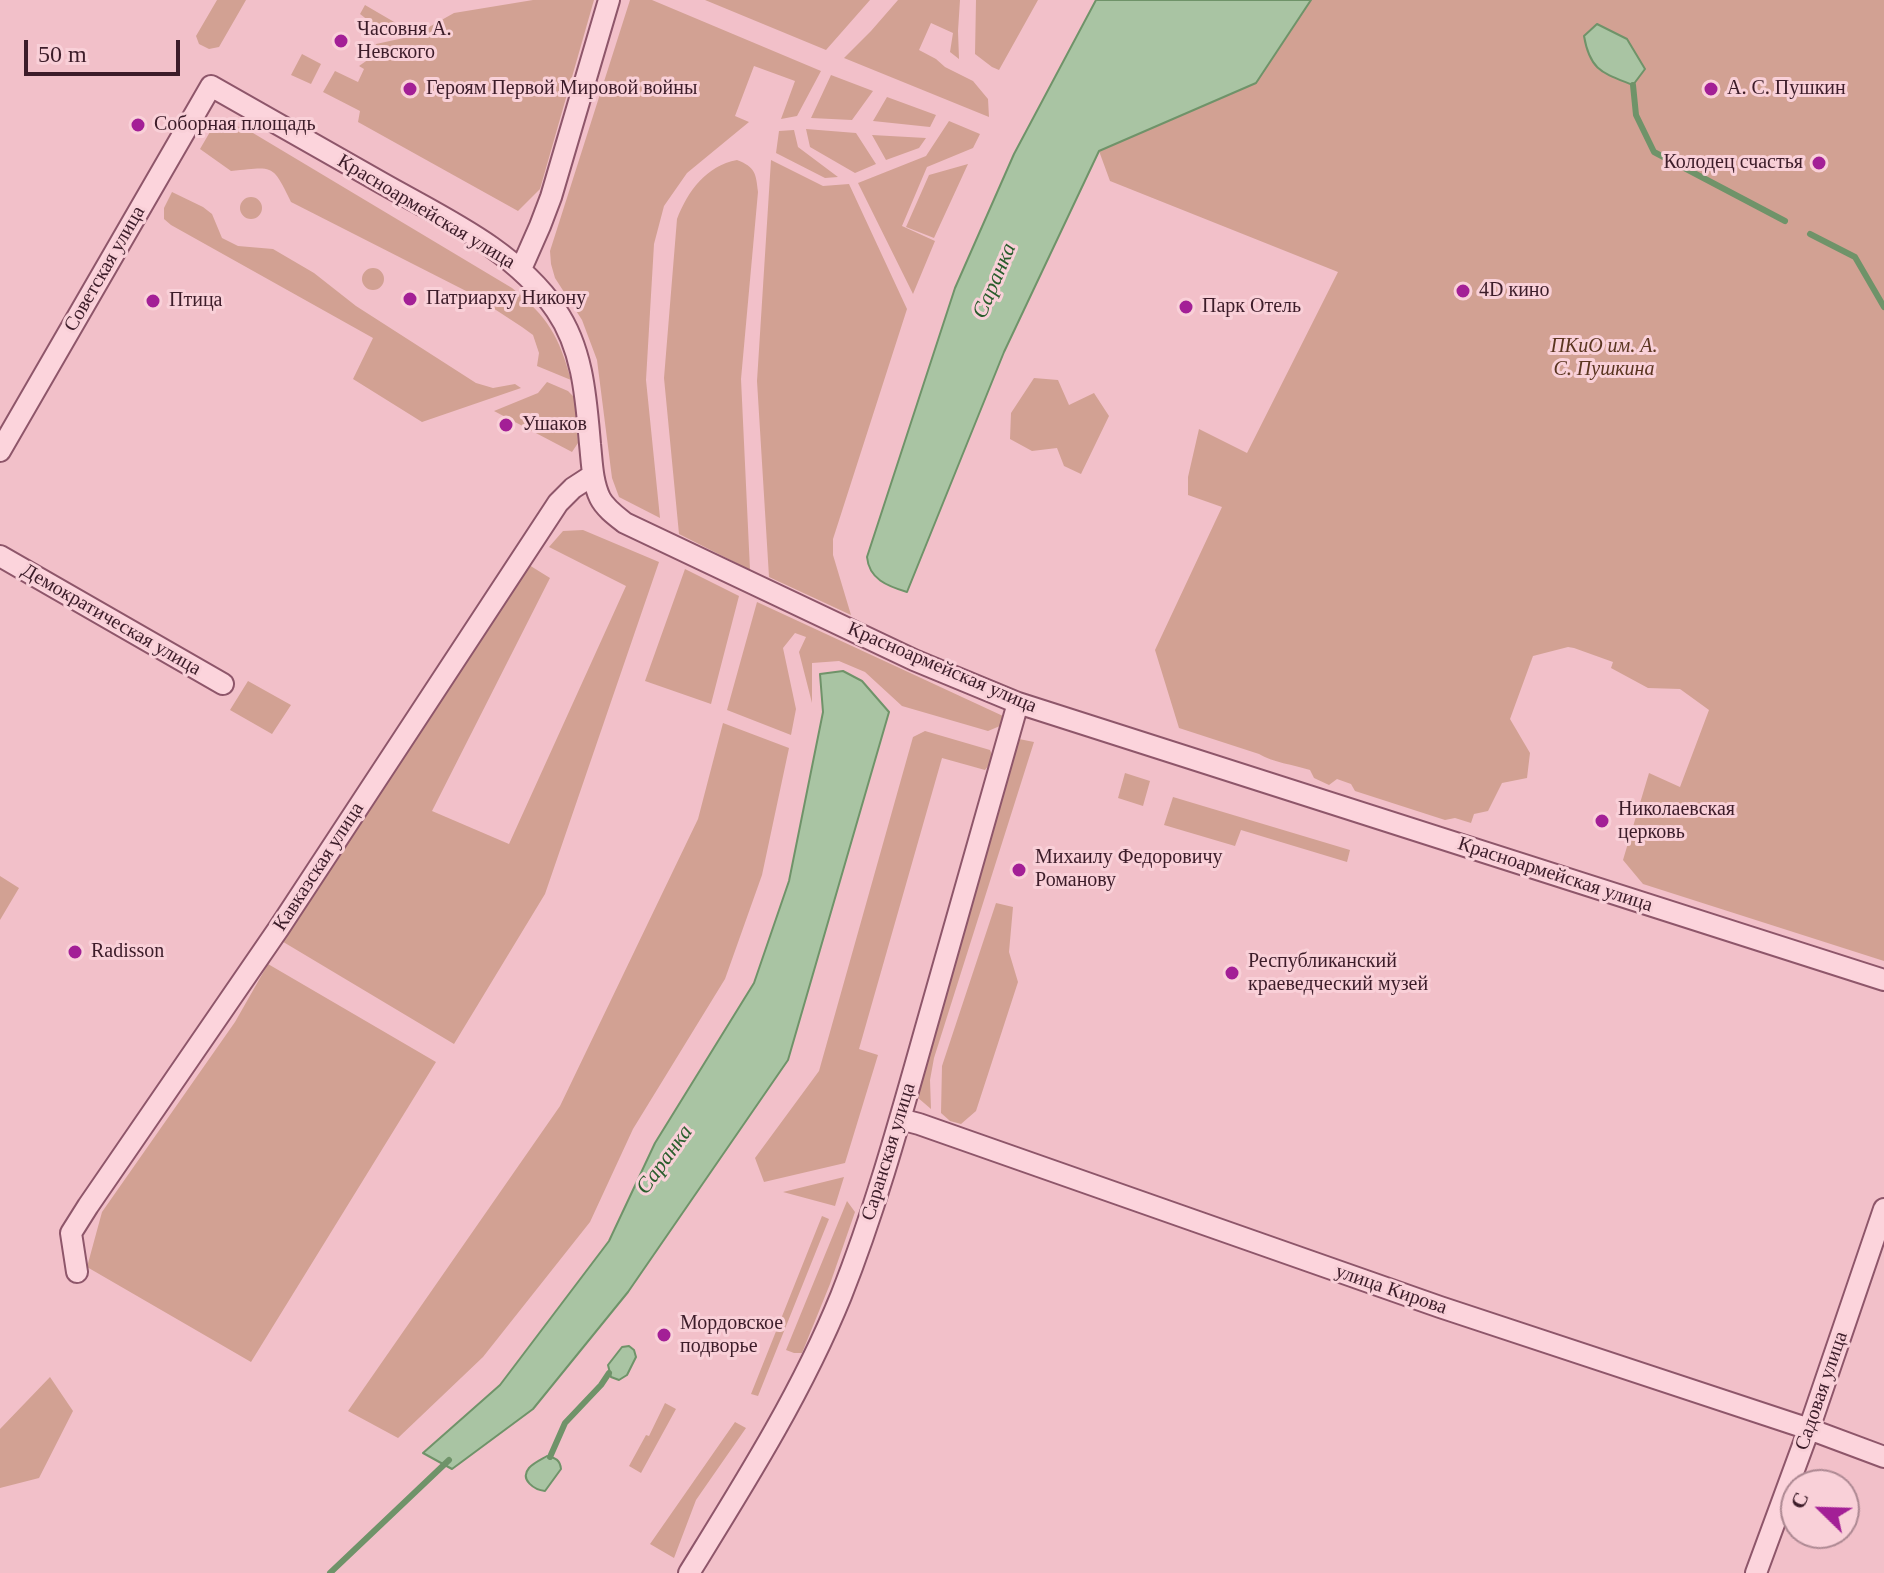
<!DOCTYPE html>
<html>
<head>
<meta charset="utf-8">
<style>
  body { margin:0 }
  #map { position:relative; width:1884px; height:1573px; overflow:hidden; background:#f2c0c9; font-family:Georgia,serif }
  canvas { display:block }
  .north { position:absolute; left:1780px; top:1469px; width:80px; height:80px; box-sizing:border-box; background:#f9d0d8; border:2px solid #ad8892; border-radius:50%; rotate:293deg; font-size:22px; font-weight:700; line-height:32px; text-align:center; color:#3c1c29 }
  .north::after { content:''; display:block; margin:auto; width:28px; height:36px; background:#a31f96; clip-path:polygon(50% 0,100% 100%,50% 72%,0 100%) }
  .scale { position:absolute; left:24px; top:40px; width:156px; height:36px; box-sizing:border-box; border:4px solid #3c1c29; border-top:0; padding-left:10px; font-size:24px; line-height:28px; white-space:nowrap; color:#3c1c29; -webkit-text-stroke:6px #f9d0d8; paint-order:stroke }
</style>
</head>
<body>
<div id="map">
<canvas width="1884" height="1573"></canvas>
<div class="north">С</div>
<div class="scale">50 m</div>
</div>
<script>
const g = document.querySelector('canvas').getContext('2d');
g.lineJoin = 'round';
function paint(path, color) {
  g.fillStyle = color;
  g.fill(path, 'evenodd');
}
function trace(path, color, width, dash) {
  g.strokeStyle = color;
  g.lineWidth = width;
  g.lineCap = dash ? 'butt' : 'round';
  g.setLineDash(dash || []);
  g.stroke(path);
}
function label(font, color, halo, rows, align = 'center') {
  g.font = font + ' Georgia,serif';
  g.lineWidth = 6;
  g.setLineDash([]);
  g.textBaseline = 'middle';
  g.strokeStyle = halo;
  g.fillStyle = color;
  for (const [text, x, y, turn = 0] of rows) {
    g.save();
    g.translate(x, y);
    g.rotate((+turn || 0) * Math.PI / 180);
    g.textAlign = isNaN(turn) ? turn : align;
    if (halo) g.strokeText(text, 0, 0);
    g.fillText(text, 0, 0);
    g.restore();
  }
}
paint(new Path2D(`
  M217,0H246L219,47L209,49L199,44L196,36Z
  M533,0H594L540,189L518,211L358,122L360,111L323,92L335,71L358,82L364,69L359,66L369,59L376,44L413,36L454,13Z
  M630,0H652L821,71L797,116L781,119L795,81L754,66L735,116L749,122L687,173L664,206L654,244L646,380L660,518L619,497L612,478L597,360L582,320L555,278L551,264L550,251Z
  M705,0H870L826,50Z
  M898,0H960L958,31L959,59L950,52L953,33L931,23L919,50L936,59L945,67L973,81L988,99L989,117L844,58L871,31Z
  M976,0H1038L999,70L992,67L975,54Z
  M1311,0H1884V961L1643,884L1623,860L1649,773L1680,787L1709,710L1680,689L1648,688L1611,668L1613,662L1574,648L1568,647L1533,656L1510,719L1530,753L1527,778L1502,783L1488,811L1474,814L1471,823L1455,818L1445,820L1355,791L1351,784L1337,779L1329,785L1314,778L1310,770C1294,765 1272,762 1259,754L1179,728L1155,650L1222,507L1188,495V477L1199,429L1247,453L1338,272L1110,181L1099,151L1256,83Z
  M365,5L401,26L374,35L369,21L360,14Z
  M302,54L321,64L311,84L291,75Z
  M831,75L873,91L852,120L811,118Z
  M887,97L936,115L930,127L873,121Z
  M949,121L980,134L973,148L927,167L902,226L935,241L913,294L858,183L926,156Z
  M230,123L253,133L512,288C548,317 559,336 571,380L537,366L539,353L533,335L522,327L470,293L291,202C272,163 274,167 231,171L200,149L214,125Z
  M806,129L856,133L876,164L855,173L810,147Z
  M794,130L798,147L838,177L825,178L776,153L779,131Z
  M872,135L926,138L919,148L886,160Z
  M737,160C755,167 756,173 758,192L741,379L750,570L679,534L664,378L677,219C688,191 706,166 737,160Z
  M771,160L823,186L849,184L907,309L833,539V555L851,615L769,577L757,381Z
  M968,164L934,238L906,227L929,175Z
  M172,192L203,207L212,214L222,238L238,246L273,249L314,273L356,306L476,383L493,388L515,384L521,388L422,422L353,379L373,338L171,225L164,219V208Z
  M240 208a11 11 0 1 1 22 0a11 11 0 1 1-22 0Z
  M362 279a11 11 0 1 1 22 0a11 11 0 1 1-22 0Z
  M1034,378L1058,380L1069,405L1094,393L1109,416L1081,474L1064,466L1057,448L1032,451L1010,439L1011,413Z
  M547,382L568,391L575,398L578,443L572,452L494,411L538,393Z
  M583,530L659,562L545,894L454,1044L280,940L529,565L550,578L432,811L509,844L626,586L549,547L563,531Z
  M685,569L739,596L711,704L645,681Z
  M757,602L1003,716L1000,726L988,731L902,706L865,672L839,661L812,663V703L799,652L806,637L795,633L783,648L796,709L791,735L727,710Z
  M248,681L291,705L272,734L230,710Z
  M723,723L789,748L762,875L725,979L633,1129L590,1222L483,1357L398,1438L348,1411L560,1106L698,819Z
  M925,731L990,750C994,758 991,763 985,770L942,758L859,1049L878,1055L845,1163L764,1182L755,1158L819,1071L913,737Z
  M1019,739L1034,742L934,1058L930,1080L931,1109L917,1097Z
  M1125,773L1150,781L1143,806L1118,798Z
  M1173,797L1350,850L1347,862L1241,830L1235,846L1164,825Z
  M0,876L19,888L0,920Z
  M996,903L1013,907L1009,952L1018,982L976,1111L961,1124L950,1121L941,1113L942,1066Z
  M268,964L436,1062L251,1362L87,1267L102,1212L235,1022Z
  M844,1177L835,1206L783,1192Z
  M847,1201L855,1212L830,1284L802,1353H794L786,1350Z
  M822,1216L829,1219L758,1396L751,1394Z
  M50,1377L73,1411L39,1478L0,1488V1429Z
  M665,1403L676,1409L641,1473L629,1466L646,1435L649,1436Z
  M735,1422L746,1428L696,1500L674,1558L650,1544Z`), '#d2a193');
const water = new Path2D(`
  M1096,0H1311L1256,83L1099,151L1004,352L907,592C887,586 869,579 867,557L955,288L1014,154Z
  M1597,24L1627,39L1645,69L1633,85C1603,73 1590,71 1584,36Z
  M843,671L862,681L889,712L788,1060L628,1292L533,1409L452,1469L423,1453L500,1385L609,1241L655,1143L754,983L789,881L823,712L820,674Z
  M629,1346L634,1350L636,1357L627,1375L619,1380L611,1377L608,1365L622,1347Z
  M547,1456C556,1458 560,1460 561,1469L545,1491C535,1490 519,1480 529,1468C533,1463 542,1459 547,1456Z`);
paint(water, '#a9c4a3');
trace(water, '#6f9369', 2);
trace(new Path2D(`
  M1633,85L1636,115L1654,152L1785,221
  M1810,234L1855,257L1884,307
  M550,1457L565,1423L601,1385L609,1373
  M330,1573L449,1460`), '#6f9369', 6);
const street = new Path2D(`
  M521,269L540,226L551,197L609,0
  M0,451L211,86C267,118 324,150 380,182C443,218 514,249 556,310C583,349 586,398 590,444C592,462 592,481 600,498C605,508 616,516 625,523L914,660L1018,703L1884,980
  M0,556L223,684
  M900,1119L919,1124L1440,1307L1809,1429L1884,1457
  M77,1272L71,1233L88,1206L279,928L558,503L573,488L593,475
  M689,1573C744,1484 801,1394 841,1296C876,1208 901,1116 927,1024C957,917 988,810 1018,703
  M1756,1573L1809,1429L1884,1209`);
trace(street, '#8e566a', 24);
trace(street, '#fcd4dc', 20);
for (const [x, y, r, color] of [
  [341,41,8,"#a31f96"],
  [410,89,8,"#a31f96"],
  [1711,89,8,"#a31f96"],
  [138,125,8,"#a31f96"],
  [1819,163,8,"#a31f96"],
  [1463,291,8,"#a31f96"],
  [410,299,8,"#a31f96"],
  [153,301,8,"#a31f96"],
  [1186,307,8,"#a31f96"],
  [506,425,8,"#a31f96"],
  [1602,821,8,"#a31f96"],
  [1019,870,8,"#a31f96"],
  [75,952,8,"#a31f96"],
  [1232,973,8,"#a31f96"],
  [664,1335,8,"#a31f96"]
]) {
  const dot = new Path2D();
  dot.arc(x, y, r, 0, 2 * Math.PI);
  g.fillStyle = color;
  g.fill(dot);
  trace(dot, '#f9d0d8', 3);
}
label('20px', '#3c1c29', '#f9d0d8', [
  ["Часовня А.",357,30],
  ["Невского",357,53],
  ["Героям Первой Мировой войны",426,89],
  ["А. С. Пушкин",1727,89],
  ["Соборная площадь",154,125],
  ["Колодец счастья",1803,163,"right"],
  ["4D кино",1479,291],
  ["Патриарху Никону",426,299],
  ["Птица",169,301],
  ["Парк Отель",1202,307],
  ["Ушаков",522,425],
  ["Николаевская",1618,810],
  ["церковь",1618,833],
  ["Михаилу Федоровичу",1035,858],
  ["Романову",1035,881],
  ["Radisson",91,952],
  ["Республиканский",1248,962],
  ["краеведческий музей",1248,985],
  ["Мордовское",680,1324],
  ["подворье",680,1347]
], 'left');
label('20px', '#3c1c29', '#f9d0d8', [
  ["Красноармейская улица",426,212,31],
  ["Советская улица",105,269,-60],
  ["Демократическая улица",111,620,30],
  ["Красноармейская улица",942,668,23],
  ["Кавказская улица",319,867,-57],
  ["Красноармейская улица",1555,875,18],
  ["Саранская улица",889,1152,-73],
  ["улица Кирова",1391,1290,19],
  ["Садовая улица",1822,1391,-71]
]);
label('italic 20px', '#5a3520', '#f9d0d8', [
  ["ПКиО им. А.",1604,347],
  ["С. Пушкина",1604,370]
]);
label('italic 22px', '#295d2c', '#f9d0d8', [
  ["Саранка",995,281,-67],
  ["Саранка",665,1160,-54]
]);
</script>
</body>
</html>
